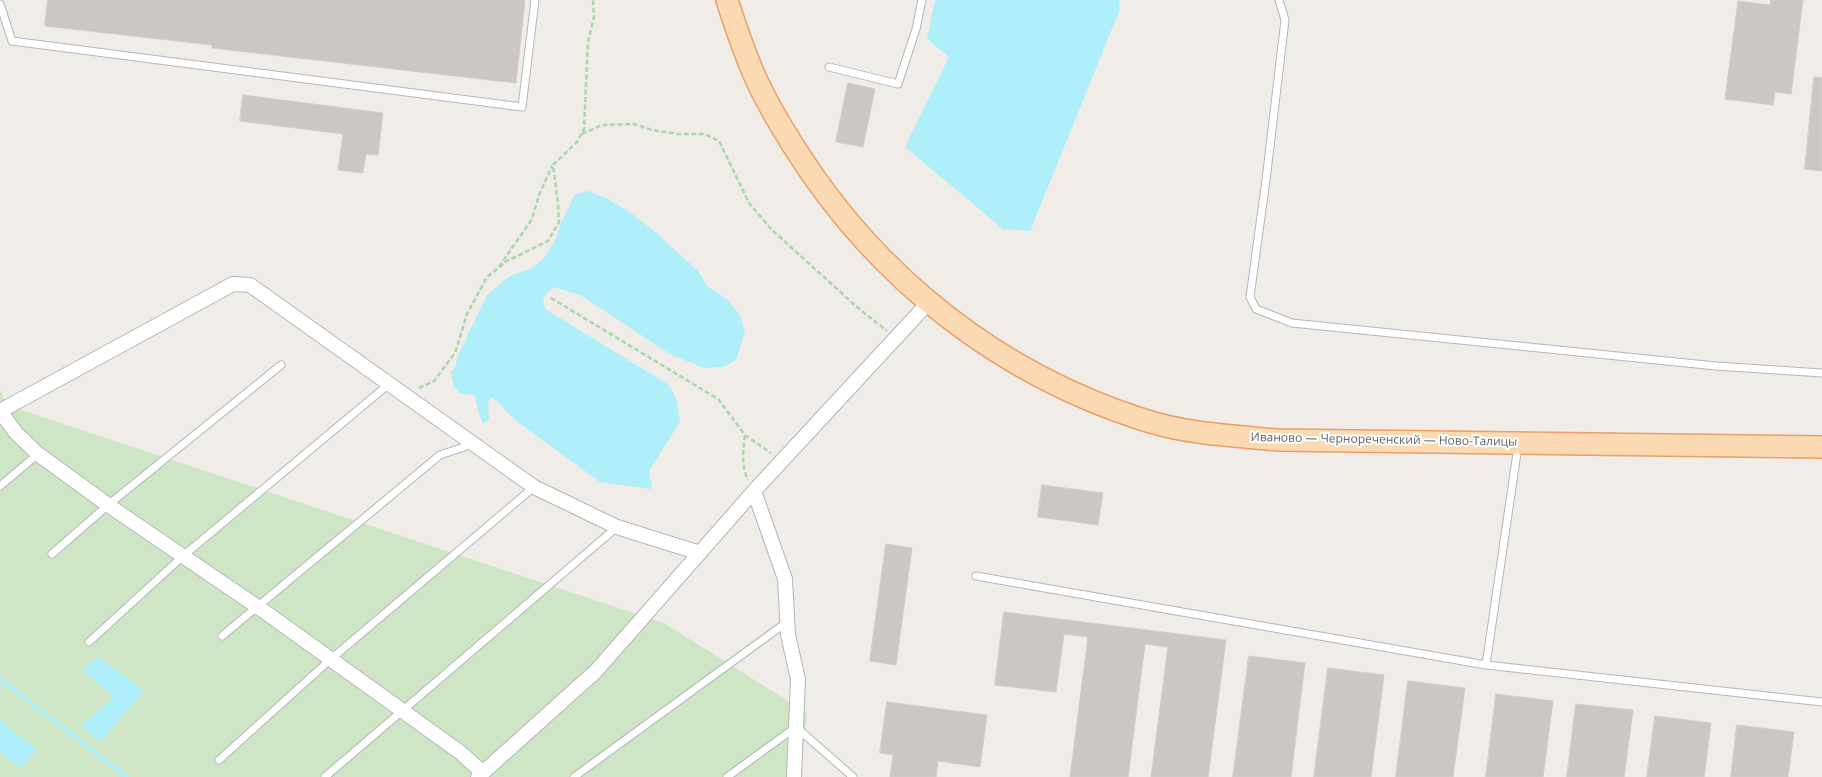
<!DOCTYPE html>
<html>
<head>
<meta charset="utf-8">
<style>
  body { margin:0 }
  canvas { display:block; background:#f0ece8 }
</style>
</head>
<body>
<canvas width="1822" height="777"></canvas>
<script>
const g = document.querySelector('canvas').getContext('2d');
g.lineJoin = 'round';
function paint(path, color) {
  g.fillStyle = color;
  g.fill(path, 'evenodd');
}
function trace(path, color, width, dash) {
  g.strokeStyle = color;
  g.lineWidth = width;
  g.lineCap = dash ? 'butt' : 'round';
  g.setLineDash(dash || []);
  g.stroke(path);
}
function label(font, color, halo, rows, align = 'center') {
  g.font = font + ' "Open Sans",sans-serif';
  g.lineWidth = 4;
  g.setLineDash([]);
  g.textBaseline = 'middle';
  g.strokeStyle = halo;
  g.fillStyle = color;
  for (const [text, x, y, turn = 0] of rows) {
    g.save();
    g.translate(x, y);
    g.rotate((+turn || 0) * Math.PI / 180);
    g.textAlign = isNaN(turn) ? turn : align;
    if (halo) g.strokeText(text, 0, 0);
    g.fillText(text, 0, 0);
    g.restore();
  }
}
paint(new Path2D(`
  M0,389L6,405L664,623L807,713L800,777H0Z`), '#cfe6c6');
paint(new Path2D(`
  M935,0H1119L1120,9L1030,231L1003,229L905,147L949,57L927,39Z
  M587,191L604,197L628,211L653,230L698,271L708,287L727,299L739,314L745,331L736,360L723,367L703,368L670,354L580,295L554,287L543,297L545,309L669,385L677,401L680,422L649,471L652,489L600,482L515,420L497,401L490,397L488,404L489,419L483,424L478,411L475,395L461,394L454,387L451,372L455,368L457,358L487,295L510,276L532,268L545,257L556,239L561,223L575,194Z
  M99,657L144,691L101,741L81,727L114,696L82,671Z
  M0,719L37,750L20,768L0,752Z`), '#aeeffa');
trace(new Path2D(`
  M0,679L127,777`), '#aeeffa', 4);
const building = new Path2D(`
  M48,0H525L516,83L212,48V45L45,26Z
  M1771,0H1803L1791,94L1775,92L1773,105L1725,99L1738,1L1770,5Z
  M1814,77L1822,78V171L1805,169Z
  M848,83L875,89L863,147L836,142Z
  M243,95L383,113L378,155L366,154L363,173L338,170L343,134L240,121Z
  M1042,485L1103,493L1098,525L1038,517Z
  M886,544L912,548L896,665L870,661Z
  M1004,612L1226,640L1208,777H1151L1168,647L1145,644L1128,777H1070L1088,637L1064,634L1056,692L995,685Z
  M1249,656L1305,663L1291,777H1233Z
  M1328,668L1384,675L1371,777H1314Z
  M1408,681L1465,688L1453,777H1396Z
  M1496,694L1553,701L1543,777H1486Z
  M887,702L987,715L980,767L938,761L936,777H890L893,755L880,753Z
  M1576,704L1633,710L1624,777H1567Z
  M1655,716L1711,723L1704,777H1647Z
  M1737,725L1794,732L1788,777H1731Z`);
paint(building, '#ccc7c4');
trace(building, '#d5ccc6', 1);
const service = new Path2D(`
  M1279,0L1285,20L1266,180L1250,297L1256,309L1292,323L1716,366L1822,373
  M0,4L12,41L522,107L535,0
  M829,67L898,84L916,29L922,0
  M0,486L38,454
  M52,554L108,505L281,365
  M976,576L1486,665L1822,702
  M222,636L440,455L473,444
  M89,642L183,556L389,384
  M1486,665L1518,446
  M219,760L331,659L534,487
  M325,777L617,527
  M574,777L787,622
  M727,777L796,727L853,777`);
const minor = new Path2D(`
  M0,411L233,284L250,285L534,487L617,527L700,553
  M0,411L16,433L38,454L108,505L268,614L461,753L483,773
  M754,491L785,579L788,635L798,679L794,777
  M478,777L596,671L754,491L929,302`);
const primary = new Path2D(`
  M727,0C736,28 745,55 757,81C768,105 782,128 796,150C877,278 999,374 1144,420C1187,434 1233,436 1278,440L1822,447`);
trace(service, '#b3b7b9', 9);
trace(minor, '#b3b7b9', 16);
trace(primary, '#ea9f67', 24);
trace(new Path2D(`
  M582,134L602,125L634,124L652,130L678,134H705L719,141L749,203L772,230L857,307L887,331
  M499,267L532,219L539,195L552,166
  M551,298L718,399L745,435L771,453
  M419,388L434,381L455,353L467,314L487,277L507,261L548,241L559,222L558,203L553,165L577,142L584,129L588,42L594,17L593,0
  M745,435C743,451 741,465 748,480`), '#acd7aa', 2.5, [5, 2.5]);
trace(service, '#fff', 7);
trace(minor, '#fff', 14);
trace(primary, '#fbdab3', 21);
label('12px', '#5f6567', '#fff', [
  ["Иваново — Чернореченский — Ново-Талицы",1384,440,1]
]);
</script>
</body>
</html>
